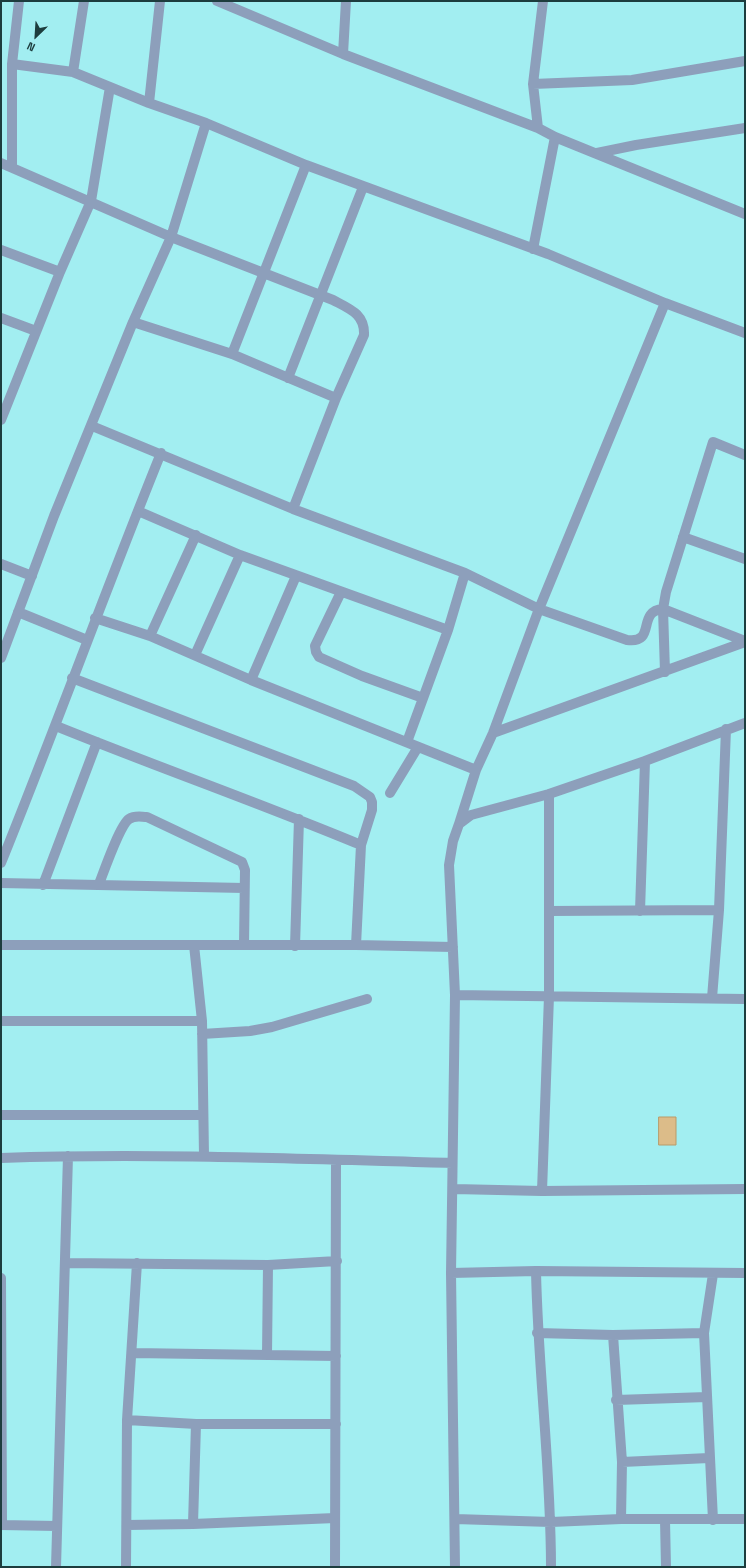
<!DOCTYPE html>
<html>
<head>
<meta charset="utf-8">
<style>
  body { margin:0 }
  #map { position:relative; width:746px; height:1568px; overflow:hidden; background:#a2eef1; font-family:"Space Grotesk",sans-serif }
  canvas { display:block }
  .frame { position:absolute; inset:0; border:2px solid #1d3d3e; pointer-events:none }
  .north { position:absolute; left:16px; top:16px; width:40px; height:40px; -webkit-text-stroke:3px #a2eef1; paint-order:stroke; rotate:205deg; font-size:11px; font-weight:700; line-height:16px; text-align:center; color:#1d3d3e }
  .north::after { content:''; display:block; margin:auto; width:14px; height:18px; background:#1d3d3e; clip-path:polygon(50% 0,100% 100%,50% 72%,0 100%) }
</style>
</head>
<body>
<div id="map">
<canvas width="746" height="1568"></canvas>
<div class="frame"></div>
<div class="north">N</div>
</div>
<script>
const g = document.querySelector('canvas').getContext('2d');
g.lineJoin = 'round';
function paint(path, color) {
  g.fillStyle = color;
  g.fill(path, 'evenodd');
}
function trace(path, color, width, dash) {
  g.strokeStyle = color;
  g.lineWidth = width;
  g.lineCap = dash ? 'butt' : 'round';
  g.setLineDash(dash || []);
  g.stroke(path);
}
const building = new Path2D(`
  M659,1117H676V1145H659Z`);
paint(building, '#dcbc89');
trace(building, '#b99a69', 1);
trace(new Path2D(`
  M217,1L343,54L538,128L555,137L745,214
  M343,54L346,1
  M12,64L73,72L149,103L206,123L306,165L548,254L665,303L745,333
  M73,72L84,1
  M533,84L632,80L745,61
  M149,103L160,1
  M538,128L533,84L543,1
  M597,153L636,145L745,128
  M1,163L171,237L333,300C350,309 365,314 364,335L336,398L293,509
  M12,167V64L19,1
  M533,249L555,137
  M1,250L60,272
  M1,318L36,331
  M133,322L232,354L336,398
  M232,354L306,165
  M288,378L363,187
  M1,420L60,272L91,201L110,87
  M92,426L293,509L465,573L539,609L627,640C657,644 636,611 663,609L745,641
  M138,511L240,555L448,630
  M683,537L745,559
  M1,564L32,576
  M341,592L315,646L316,652L319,657L362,676L423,698
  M18,612L87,640
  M95,618L150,636L251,680L476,770
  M150,636L196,535
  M195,655L240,555
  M1,658L54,516L133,322L171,237L206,123
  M665,672L663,609L666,592L713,442L745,455
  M72,678L354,786L370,797L372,802V810L361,845L356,945
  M251,680L296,576
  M56,726C157,767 260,803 361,845
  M493,733L745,642
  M407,742L448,630L465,573
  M390,793L418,747
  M459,824L476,770L493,733L539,609L665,303
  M1,863C56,727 106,589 161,453
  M1,883L244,888
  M99,884C104,871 120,825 129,819C135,815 141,817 147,817L242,862L245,870L244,945
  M43,885L97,742
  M549,911L719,910
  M640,911L645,761
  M1,945H356L453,947
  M194,945L202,1021L204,1156
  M295,946L299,819
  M455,995L745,999
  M712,998L719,910L726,729
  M1,1021H202
  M202,1034L250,1031L272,1027L367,999
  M1,1115H202
  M1,1158C152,1153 302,1159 452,1163
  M454,1189L542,1191L745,1189
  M542,1191L549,996V794
  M66,1263L268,1265L337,1261
  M536,1271C538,1370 551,1468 551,1567
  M451,1273L536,1271L745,1273
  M713,1274L704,1333L713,1520
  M1,1278L2,1525
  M537,1333L613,1335L704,1333
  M613,1335L622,1462L621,1519
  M133,1353L336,1356
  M267,1355L268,1265
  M616,1400L707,1397
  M127,1420L196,1424H336
  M622,1462L709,1458
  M455,1519L551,1522L621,1519H745
  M665,1520L666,1567
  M193,1524L196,1424
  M1,1525L57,1526
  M127,1525L193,1524L335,1518
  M56,1567L68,1156
  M126,1567L127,1420L137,1263
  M335,1567L336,1160
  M455,1567L451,1273L455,995L449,865L453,841L459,824L471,815L549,794L645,761L745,723`), '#8d9fbb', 10);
</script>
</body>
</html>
